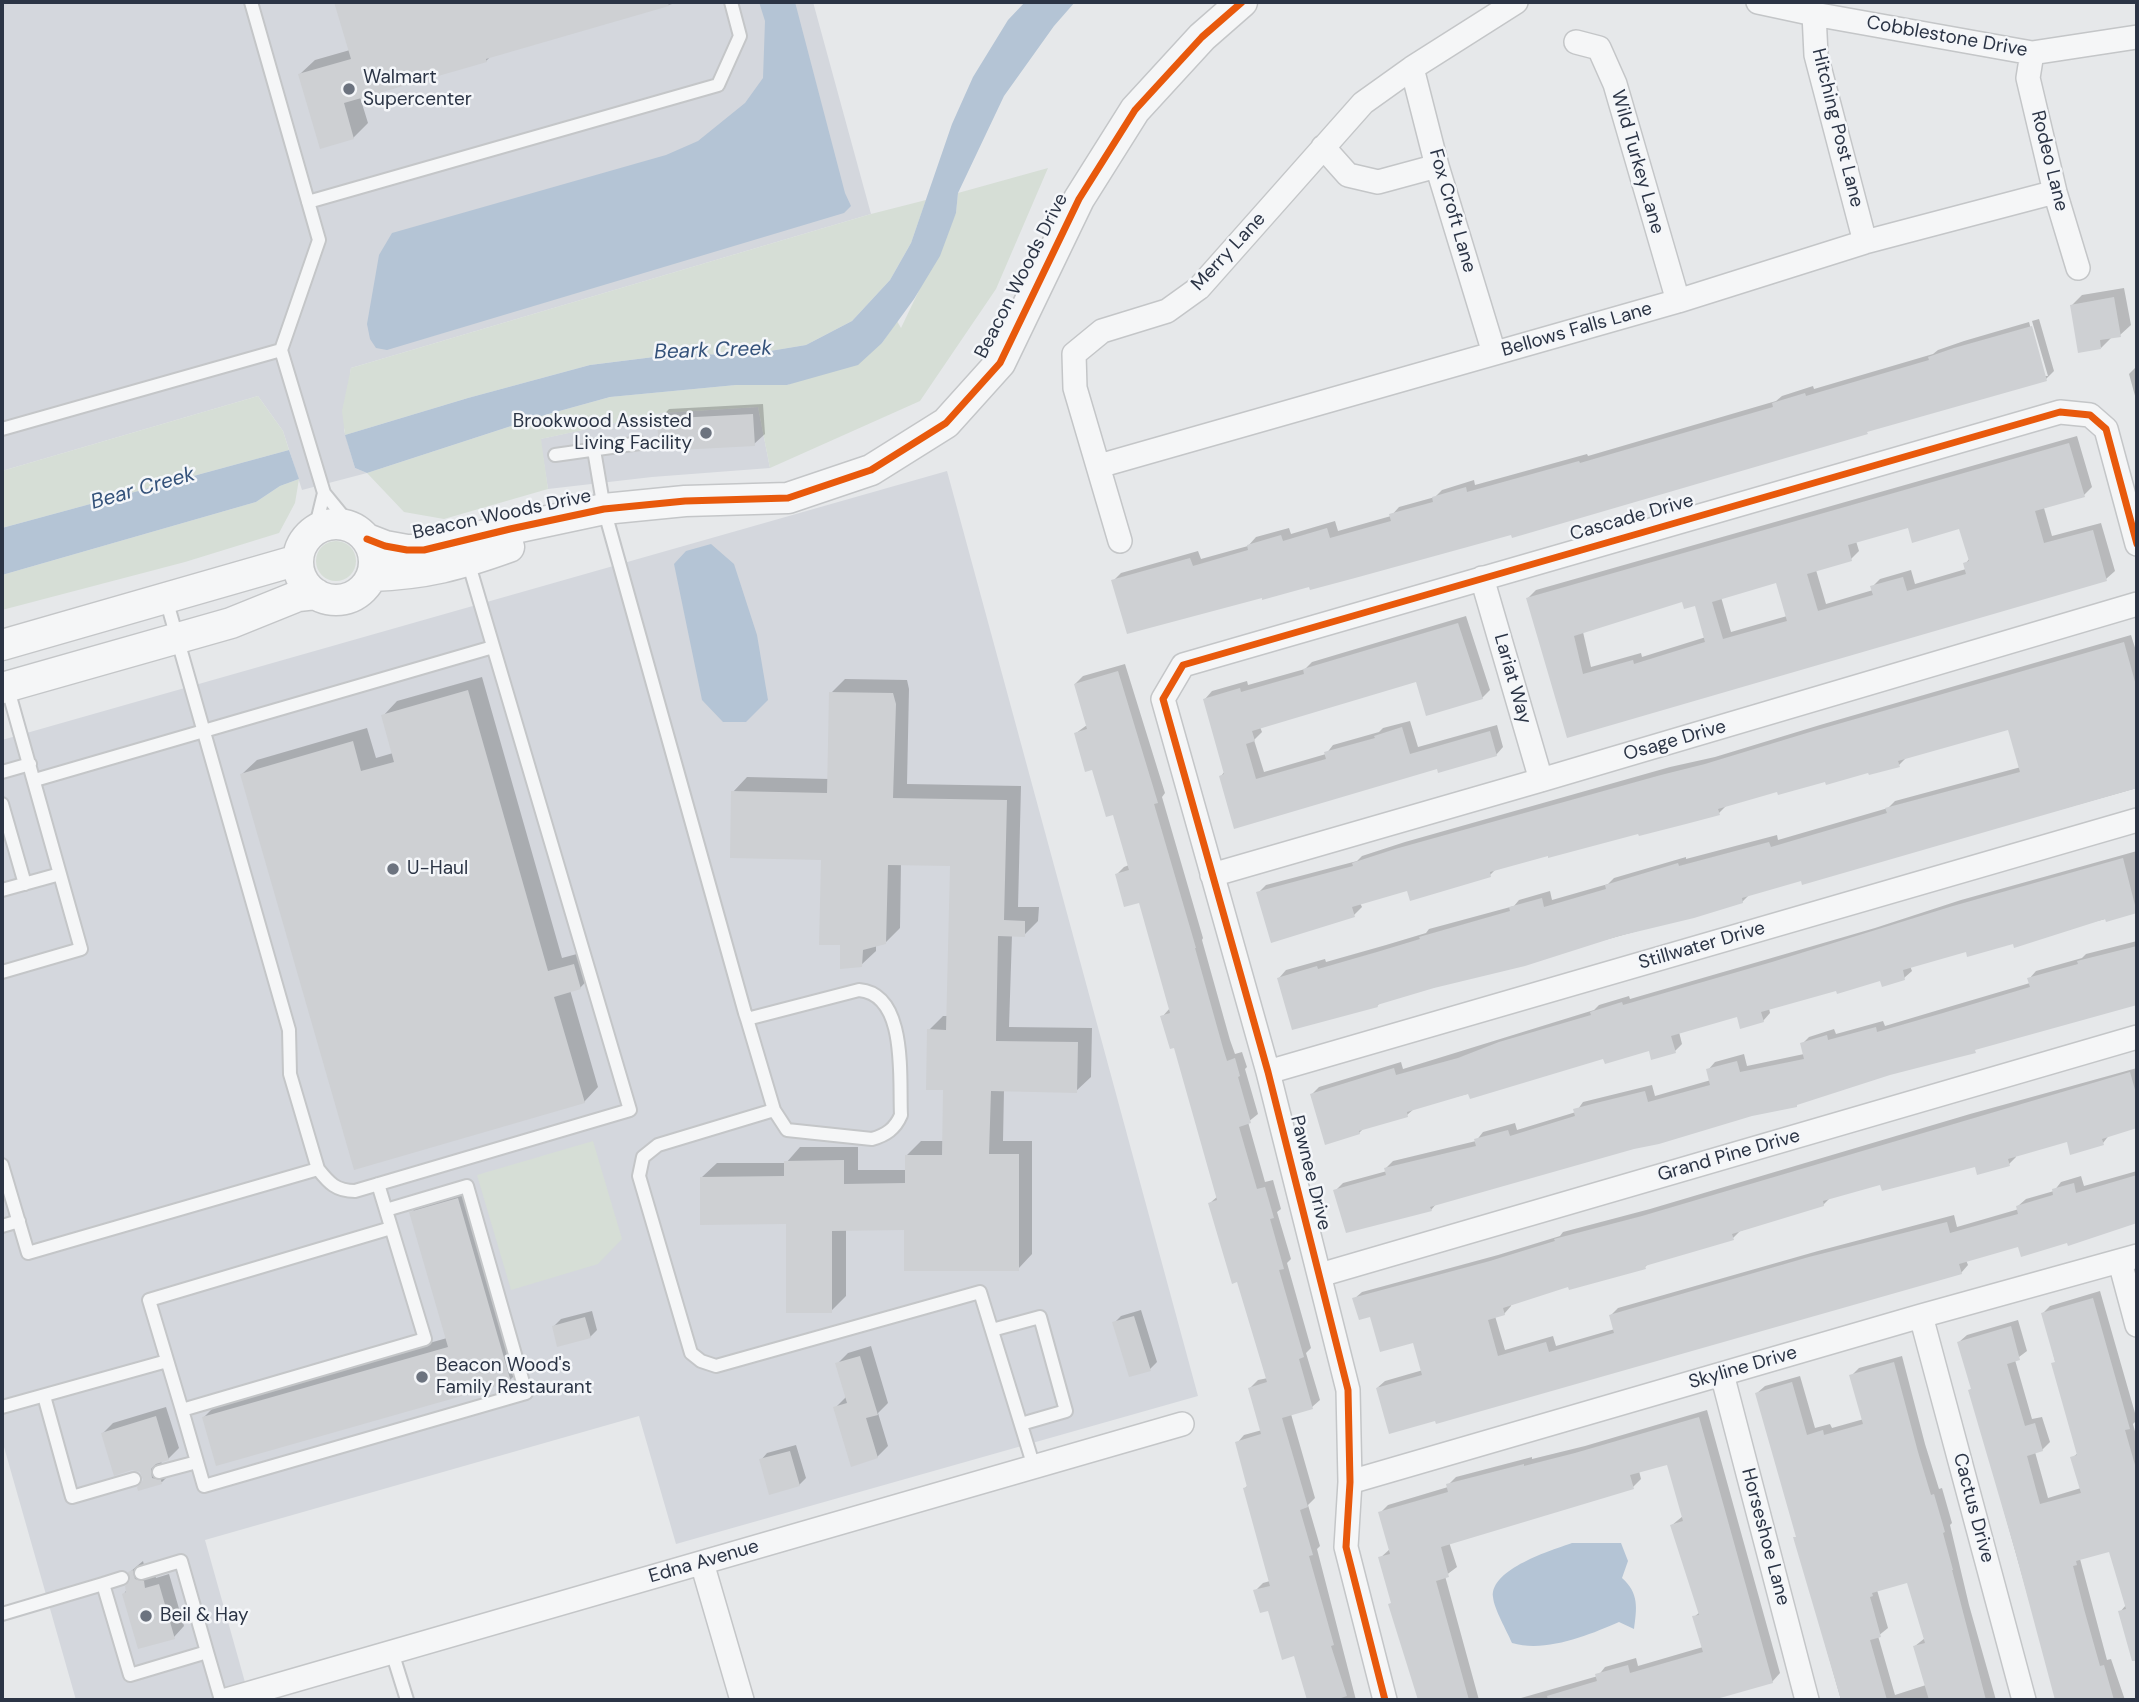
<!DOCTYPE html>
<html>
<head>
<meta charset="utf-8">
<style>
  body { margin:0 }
  #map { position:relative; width:2139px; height:1702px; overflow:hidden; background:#e6e8ea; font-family:"DM Sans",sans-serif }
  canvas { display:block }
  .frame { position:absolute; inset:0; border:4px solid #2b3445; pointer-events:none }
</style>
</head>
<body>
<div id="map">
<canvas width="2139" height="1702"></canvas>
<div class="frame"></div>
</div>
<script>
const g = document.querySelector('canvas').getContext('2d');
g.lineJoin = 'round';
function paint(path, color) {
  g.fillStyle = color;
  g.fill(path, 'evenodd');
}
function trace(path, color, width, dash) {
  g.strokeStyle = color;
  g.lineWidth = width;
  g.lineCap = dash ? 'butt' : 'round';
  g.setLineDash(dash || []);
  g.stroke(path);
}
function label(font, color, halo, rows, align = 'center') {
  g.font = font + ' "DM Sans",sans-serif';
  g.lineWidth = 5;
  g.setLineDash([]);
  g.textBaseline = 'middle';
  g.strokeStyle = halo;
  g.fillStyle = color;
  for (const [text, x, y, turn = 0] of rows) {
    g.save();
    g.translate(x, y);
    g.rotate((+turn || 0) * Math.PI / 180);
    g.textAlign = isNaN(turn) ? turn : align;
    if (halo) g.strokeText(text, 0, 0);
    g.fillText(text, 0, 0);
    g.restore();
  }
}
paint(new Path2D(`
  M2,2H813L871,214L351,368L344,430L355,468L367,473L302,490L283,431L258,396L2,471Z
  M758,407L770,468L652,477L548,489L540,439L661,413Z
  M947,471L1198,1396L676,1544L639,1416L205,1540L250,1700H76L2,1440V740Z`), '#d4d7dd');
paint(new Path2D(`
  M1048,168L996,289L920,401L770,468L758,407L661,413L541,439L548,489L444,519L404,512L367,473L545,415L610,397L736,385H787L882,343L897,321L901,328L956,213L958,193Z
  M926,200L911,243L890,280L852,321L806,345L740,356L686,353L590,365L468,398L345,435L342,411L351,368L871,214Z
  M258,396L283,431L289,450L2,528V471Z
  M299,479L295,503L279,533L185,562L2,610V575L256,502L280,486Z
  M316 561a20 20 0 1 1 40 0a20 20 0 1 1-40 0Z
  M593,1141L622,1239L598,1264L511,1290L477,1175Z`), '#d6ded6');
paint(new Path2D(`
  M759,2H795L845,193L851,206L844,213L387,350L376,348L370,339L367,324L379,255L392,233L666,155L698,141L745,103L763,78L765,21Z
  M1025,2H1075L1054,26L1004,96L958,193L956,213L940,256L914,299L882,343L858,365L787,385H736L610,397L545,415L367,473L355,468L345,435L468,398L590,365L686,353L740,356L806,345L852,321L890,280L911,243L952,124L973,77L1008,20Z
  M289,450L299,479L280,486L256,502L2,575V528Z
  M711,544L734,564L757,635L768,700L746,722H723L702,700L674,564L686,551Z
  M1572,1543H1621L1628,1561L1622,1578C1639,1593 1637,1608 1634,1629L1619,1622C1589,1635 1546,1653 1512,1643C1507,1631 1494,1609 1493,1597C1490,1569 1552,1550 1572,1543Z`), '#b4c4d5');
paint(new Path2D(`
  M336,2H679L491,56L486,61L360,97L368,123L353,138L300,74L315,60L350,50Z
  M2124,288L2131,325L2120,335L2112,337L2101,348L2072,305L2082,295Z
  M2039,319L2054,371L2046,379L1513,533L1310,585L1113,581L1121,573L1198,551L1201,559L1248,546L1256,537L1289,528L1291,534L1335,521L1338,531L1391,516L1399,507L1435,497L1442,490L1474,480L1475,485L1587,454L1588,456L1776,401L1782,396L1813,386L1814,389L1933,354L1938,350L1964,341L2029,322L2044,376H2048L2032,321Z
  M2137,366V403L2129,374Z
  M763,404L765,434L754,444L659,420L669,409Z
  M2077,436L2092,487L2084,495L2044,508L2052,536L2101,523L2115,571L2106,579L1568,736L1528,598L1536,590ZM1909,526L1961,527L1970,558L1965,564L1966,569L1915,584L1911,570L1880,579L1872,587L1873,590L1826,604L1816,570L1851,559L1859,551L1856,541ZM1777,581L1787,616L1731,632L1721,597ZM1683,600L1696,604L1706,637L1642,657L1641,653L1591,667L1583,632Z
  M1466,616L1490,690L1482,698L1417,680L1260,727L1262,732L1254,740L1264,772L1326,754L1333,745L1379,732L1383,728L1410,721L1418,747L1497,725L1503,747L1496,755L1439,767L1235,827L1221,776L1225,771L1205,699L1212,691L1247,681L1248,685L1305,669L1312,662Z
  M2131,635L2137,654V788L1803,882L1802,878L1751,893L1742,902L1381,1002L1377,1006L1279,978L1286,970L1325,959L1326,962L1386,945L1426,933L1429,929L1514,906L1519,900L1550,891L1552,900L1608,884L1614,878L1686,857V859L1777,835L1778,840L1888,808L1895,801L2021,767L2010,728L1907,757L1899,765L1778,790L1727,805L1719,813L1549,854L1497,868L1490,875L1408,889L1360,903L1362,907L1354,915L1258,893L1266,885L1357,861L1362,856L1405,842L1670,767L1715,757L1820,725Z
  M1125,664L1165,793L1162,797L1203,938L1202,940L1230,1040L1235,1054L1242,1052L1247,1067L1245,1069L1258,1114L1248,1122L1265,1182L1273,1180L1281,1209L1277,1212L1291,1259L1287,1263L1311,1348L1306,1353L1320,1400L1312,1407L1291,1414L1315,1498L1308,1505L1320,1546L1317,1549L1356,1700H1309L1295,1654L1269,1609L1255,1591L1263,1583L1270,1581L1245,1488L1249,1484L1237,1443L1244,1435L1262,1430L1250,1388L1258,1380L1268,1378L1238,1280L1210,1203L1218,1196L1176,1046L1162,1017L1170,1008L1140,901L1117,874L1124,867L1129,865L1114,813L1076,733L1087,725L1075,684L1083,676Z
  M482,677L562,958L588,951L594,973L580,988L570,990L598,1087L584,1102L242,774L257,760L367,728L376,758L393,753L383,716L397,701Z
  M845,679L907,680L909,689L907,784L1021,786L1018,907H1039L1038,921L1024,935H1012L1009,1027L1092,1028L1091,1077L1076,1091L1004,1090L1003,1141H1032V1254L1018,1269L905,1229H846V1296L831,1311L787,1223L702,1177L717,1163H786L800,1147H858V1170H906V1156L921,1141H944L945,1088L929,1030L943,1016H948L952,864L901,863L900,928L885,943L876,945V951L861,965L842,944L823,858L733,792L747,777L829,779L831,693Z
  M2137,851V911L2014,942L1967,950L1910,966L1912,971L1904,978L1881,979L1837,988L1769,1008L1770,1013L1763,1021L1738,1015L1679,1032L1682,1044L1675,1051L1650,1049L1604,1057L1415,1108L1407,1115L1365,1127L1359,1133L1312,1094L1319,1087L1401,1062L1403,1069L1594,1010L1599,1005L1629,996L1630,999L1875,928L1961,900Z
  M2137,941V1003L1437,1203L1431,1210L1335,1191L1343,1183L1387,1171L1386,1168L1393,1161L1476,1141L1483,1132L1515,1123L1517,1130L1576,1112L1583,1102L1652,1085L1655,1096L1711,1080L1708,1070L1715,1062L1744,1054L1747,1066L1804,1054L1802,1044L1809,1037L1834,1029L1836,1034L1883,1021L1885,1026L1952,1006L2030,983L2029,979L2036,971L2082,958L2086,954Z
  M2137,1068V1127L2110,1134L2103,1143L2068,1140L2016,1155V1157L2009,1164L1976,1165L1882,1182L1831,1197L1823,1205L1740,1231L1733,1238L1649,1263L1645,1267L1569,1285L1511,1303V1306L1504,1314L1495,1316L1505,1350L1553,1336L1556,1346L1615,1329L1611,1315L1618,1308L1818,1251L1954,1215L1957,1227L2019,1209L2018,1206L2026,1199L2054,1191L2061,1182L2081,1176L2084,1186L2137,1171V1222L2092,1234L2019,1245L1966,1260L1968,1265L1961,1273L1377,1388L1385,1381L1423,1370L1414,1341L1371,1315L1354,1299L1362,1292L1498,1255L1560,1236L1563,1232L1650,1209L1970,1114Z
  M473,1184L524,1366L510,1380L204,1417L218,1403L447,1338L411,1213L426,1198Z
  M2100,1291L2137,1420L2133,1424L2137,1439V1658L2120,1612L2126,1605L2111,1549L2080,1559L2107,1660L2111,1659L2125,1700H2057L1970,1390L1972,1388L1959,1342L1967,1335L2018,1320L2027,1351L2015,1360L2032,1419L2042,1417L2050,1442L2042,1450L2035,1452L2048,1498L2081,1488L2072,1458L2078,1453L2043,1313L2050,1306Z
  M1141,1310L1157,1362L1150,1369L1114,1323L1121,1316Z
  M592,1311L597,1330L590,1337L554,1326L561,1319Z
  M871,1346L888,1403L878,1413L888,1446L877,1457L835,1408L847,1396L837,1364L848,1353Z
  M1902,1356L1925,1444L1939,1489L1942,1488L1952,1523L1950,1525L1969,1605L1996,1700H1841L1795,1538L1798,1536L1757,1393L1765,1386L1800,1376L1815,1428L1830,1424L1832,1428L1864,1419L1851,1376L1859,1368ZM1909,1581L1925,1638L1915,1646L1926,1685L1895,1695L1878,1636L1888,1628L1877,1590Z
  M166,1407L179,1448L168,1459L161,1461L163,1467L172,1472L162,1482L145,1481L141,1471L103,1433L113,1423Z
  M1707,1410L1780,1673L1772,1682L1707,1700H1514L1598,1676L1605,1667L1636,1658L1638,1666L1703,1647L1694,1617L1700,1612L1672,1525L1683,1516L1668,1463L1639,1471L1641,1479L1633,1487L1449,1542L1457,1567L1445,1576L1479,1700H1419L1380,1558L1390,1549L1380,1513L1388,1505L1448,1487V1485L1456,1477L1532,1457V1459L1585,1446Z
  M796,1445L806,1478L799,1485L761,1460L767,1453Z
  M143,1561L145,1569L154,1571L156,1578L169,1574L184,1626L174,1637L124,1594L132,1581L130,1572Z`), '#0003');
paint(new Path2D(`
  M334,2H668L669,6L486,59L487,62L344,103L354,139L320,149L298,74L351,59Z
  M2114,297L2121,337L2100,340L2101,349L2078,353L2070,305Z
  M2032,326L2047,381L1867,432L1868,434L1512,538L1511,535L1355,578L1310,590L1309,587L1262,600V598L1127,634L1111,580L1190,558L1193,566L1248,550L1247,545L1281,535L1283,541L1327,528L1330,538L1391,521L1389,514L1433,502L1432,497L1466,487L1467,492L1579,461L1580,463L1773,407L1772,403L1805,393L1806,396L1929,360L1928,357L1954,348Z
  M753,414L755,446L659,451L657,419Z
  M2069,443L2085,497L2035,511L2044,543L2093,530L2107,581L1567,738L1526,598ZM1908,528L1912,543L1959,529L1969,561L1963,563L1966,574L1907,591L1903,577L1870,586L1873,595L1818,611L1807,574L1852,561L1848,545ZM1776,583L1787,621L1723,639L1712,602ZM1682,602L1684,609L1695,606L1705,642L1634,664L1633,660L1583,674L1574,636Z
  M1458,623L1483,699L1426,716L1416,682L1252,731L1255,741L1246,744L1256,779L1326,759L1324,752L1375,738L1374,736L1402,727L1410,754L1490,731L1497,756L1438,773L1437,769L1234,829L1219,776L1224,774L1203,699L1240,688L1241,692L1304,674L1303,669Z
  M2124,642L2137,689V788L1802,885L1801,881L1742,898L1743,903L1694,918L1619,936L1525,966L1434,988L1377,1005L1378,1007L1292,1030L1277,978L1317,966L1318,969L1377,952L1420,939L1419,937L1510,911L1509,907L1542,898L1544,907L1606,889L1605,885L1678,863L1679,866L1769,842L1771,847L1887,813L1885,808L2020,772L2008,730L1898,761L1900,767L1869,775L1868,773L1826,785L1825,782L1778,795L1777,792L1718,809L1720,815L1686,824L1639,836L1638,834L1548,858V856L1490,872L1491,877L1410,901L1407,891L1352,907L1355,917L1271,943L1256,892L1353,866L1352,863L1395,849L1661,775L1705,764L1810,732Z
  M1118,671L1158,803L1154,804L1196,948H1195L1223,1048L1227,1061L1235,1058L1240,1076L1238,1077L1251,1123L1239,1127L1257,1189L1265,1187L1274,1218L1270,1219L1284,1269L1279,1270L1304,1357L1299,1359L1313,1409L1282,1418L1308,1507L1300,1510L1313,1555L1309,1556L1334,1645L1331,1646L1347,1696L1335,1700H1307L1294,1656L1282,1660L1268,1611L1260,1613L1253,1590L1270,1586L1243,1488L1247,1487L1235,1442L1261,1434L1248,1388L1267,1382L1237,1282L1232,1284L1208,1203L1217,1200L1174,1048L1170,1049L1160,1016L1170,1013L1139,903L1124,907L1115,874L1129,870L1113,815L1106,817L1092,770L1085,772L1074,733L1087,729L1074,684Z
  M468,690L548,971L574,964L581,989L554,997L585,1103L354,1170L240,774L353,741L361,771L394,762L381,715Z
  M829,692L893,693L896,704L893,798L1007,800L1004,920L1025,921V937L998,936L996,1041L1078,1042L1077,1093L991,1091L989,1154H1019V1271H904V1230L832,1231V1313H786V1224L700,1225V1177L784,1176V1161L844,1160V1184L905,1183V1155H942L943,1090H926L927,1029L946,1030L950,866L888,865L886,944L863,950L862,967L840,969V945H819L821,860L730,858L731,791L827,793Z
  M2123,858L2137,913L2106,922L2105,919L2014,948L2013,944L1967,957L1966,952L1903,970L1905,980L1882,987L1880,981L1837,994L1836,991L1761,1012L1764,1022L1740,1029L1737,1017L1671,1036L1676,1053L1651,1060L1649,1051L1605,1064L1603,1059L1470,1099L1468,1094L1407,1112L1408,1117L1359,1131L1360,1134L1325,1145L1310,1094L1394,1068L1396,1075L1458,1058L1499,1042L1591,1015L1590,1012L1622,1002L1623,1005L1772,962L1953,906Z
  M2137,946V1005L1975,1050L1976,1053L1956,1058L1890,1075L1797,1105V1107L1752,1116L1659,1144L1634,1149L1430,1207L1432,1211L1346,1233L1333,1190L1386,1175L1384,1168L1476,1146L1474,1139L1508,1130L1510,1136L1575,1116L1573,1109L1596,1103L1645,1091L1648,1102L1710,1085L1706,1069L1737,1061L1740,1072L1804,1059L1800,1043L1827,1035L1828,1040L1876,1027L1877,1032L1943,1013L2030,987L2027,978L2078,964L2077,961Z
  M2130,1072L2137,1097V1128L2102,1139L2104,1145L2070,1155L2067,1142L2008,1159L2010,1166L1977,1175L1975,1167L1882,1191L1880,1185L1823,1201L1824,1206L1732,1234L1734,1240L1645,1266L1646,1269L1569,1290L1568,1287L1503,1308L1505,1315L1488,1320L1498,1356L1546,1342L1549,1352L1614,1333L1609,1315L1809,1257L1947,1222L1950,1233L2018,1214L2016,1206L2053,1195L2052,1189L2074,1183L2076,1193L2137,1175V1223L2068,1246L2067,1243L2021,1257L2018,1247L1959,1264L1962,1274L1436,1424L1435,1421L1389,1434L1376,1388L1422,1375L1413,1343L1380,1352L1370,1317L1359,1320L1352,1298L1490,1261L1555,1241L1554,1239L1642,1216Z
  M458,1198L511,1382L216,1466L202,1417L448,1347L409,1212Z
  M2093,1298L2130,1429L2125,1430L2137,1472V1661H2132L2118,1611L2126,1609L2109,1552L2076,1561L2077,1565L2073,1566L2084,1609L2100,1666L2104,1665L2114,1700H2055L2016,1554L1968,1390L1971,1389L1957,1342L2011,1326L2020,1360L2007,1364L2025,1426L2035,1423L2043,1451L2027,1456L2040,1504L2081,1493L2070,1457L2077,1455L2051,1363L2055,1362L2041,1313Z
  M1134,1316L1151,1371L1129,1377L1112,1322Z
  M585,1317L591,1338L557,1347L552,1326Z
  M860,1356L878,1415L866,1418L878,1458L851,1467L833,1407L847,1403L835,1363Z
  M1894,1362L1918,1452L1931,1495L1934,1494L1945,1532L1943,1533L1953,1570H1952L1986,1700H1929L1913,1646L1925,1643L1907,1583L1872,1593L1873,1596L1870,1597L1881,1637L1870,1640L1887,1700H1841L1793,1537H1796L1755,1393L1792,1382L1807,1435L1823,1430L1824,1435L1863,1424L1849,1375Z
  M156,1416L169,1460L156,1464L151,1469L152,1478L161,1480L162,1484L138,1491L137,1487L143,1480L140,1472L132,1470L114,1476L101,1433Z
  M1699,1417L1773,1683L1713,1700H1548L1547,1696L1597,1681L1595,1674L1628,1665L1630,1673L1703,1652L1692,1616L1699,1615L1670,1525L1683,1521L1667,1465L1630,1475L1634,1489L1441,1547L1449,1577L1436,1581L1469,1700H1418L1388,1604L1391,1603L1378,1557L1390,1554L1378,1512L1448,1492L1446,1484L1524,1464V1466L1575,1453Z
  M790,1451L800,1486L769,1495L759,1459Z
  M133,1570L135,1579L144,1581L145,1588L159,1584L175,1639L138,1649L122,1594L126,1592L125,1586L130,1581L128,1572Z`), '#ced0d3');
const service = new Path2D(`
  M251,2L319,240L281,350L324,493L351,526
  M308,202L718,85L740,36L731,2
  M2,429L281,350
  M594,450L604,509L745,1013L747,1019L774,1110L787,1130L872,1139C886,1135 895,1129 901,1115C899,1079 908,994 859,990L747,1019
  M555,455L640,443
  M315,530L324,493
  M166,599L289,1030L290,1074L318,1169
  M2,772L30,764
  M35,780L493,647
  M2,804L25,884
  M2,890L60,874
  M2,972L81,949L7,686
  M774,1110L658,1145L643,1157L639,1176L691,1353L701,1361L716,1366L980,1292L1034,1467
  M2,1165L28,1253L318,1169C329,1183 336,1191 355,1191L630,1110L467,558
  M378,1184L425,1339L182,1410L149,1300L391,1228
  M2,1226L19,1221
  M992,1330L1040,1317L1066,1411L1021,1424
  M44,1396L72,1497L134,1479
  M2,1407L167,1361
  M182,1410L204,1486L526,1393L467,1186L386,1210
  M159,1472L197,1462
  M103,1584L122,1578
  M2,1614L103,1584L130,1675L207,1652L181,1561L141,1573
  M207,1652L221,1700
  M392,1652L407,1700`);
const minor = new Path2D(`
  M1758,2L1814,14L2032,53L2137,37
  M1814,14L1816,55L1865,242
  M1576,42L1599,48L1615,84L1678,301
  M2032,53L2028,78L2055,192L2078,268
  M1412,68L1437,166L1494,353
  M1323,147L1348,175L1378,182L1437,166
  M1099,466L1678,301L1865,242L2055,192
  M1120,541L1075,388L1074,354L1102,331L1167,311L1199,288L1363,103L1412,68L1516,2
  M1482,578L1541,780
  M1212,875L1541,780L2137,604
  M1268,1072L2137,820
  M2120,1262L2137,1325
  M1320,1275L2137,1037
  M1921,1316L2024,1700
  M1722,1374L1807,1700
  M1350,1482L1921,1316L2137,1256
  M702,1563L742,1700
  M226,1700L1182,1424
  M1385,1700L1346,1547L1350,1482L1348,1390L1268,1072L1163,699L1183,665L2060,412L2090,415L2106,429L2137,544`);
const tertiary = new Path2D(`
  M298 562a38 38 0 1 1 76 0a38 38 0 1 1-76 0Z
  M367,539L385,546L407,550H424L510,529L604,509L685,501L788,498L871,470L946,423L1000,363L1079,199L1135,110L1202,37L1242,2
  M372,576C426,574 459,565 509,547
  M2,645L298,560
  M2,688L231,623L298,596L316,594`);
trace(service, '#c4c6c8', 16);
trace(minor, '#c4c6c8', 26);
trace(tertiary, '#c4c6c8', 33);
trace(service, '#f5f6f7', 12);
trace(minor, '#f5f6f7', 23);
trace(tertiary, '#f5f6f7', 30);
trace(new Path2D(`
  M367,539L385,546L407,550H424L510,529L604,509L685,501L788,498L871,470L946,423L1000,363L1079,199L1135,110L1202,37L1242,2
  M1385,1700L1346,1547L1350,1482L1348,1390L1268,1072L1163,699L1183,665L2060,412L2090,415L2106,429L2137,544`), '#e8590c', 7);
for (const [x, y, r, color] of [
  [349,89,7,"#6c737f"],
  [706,433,7,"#6c737f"],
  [393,869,7,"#6c737f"],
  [422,1377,7,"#6c737f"],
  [146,1616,7,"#6c737f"]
]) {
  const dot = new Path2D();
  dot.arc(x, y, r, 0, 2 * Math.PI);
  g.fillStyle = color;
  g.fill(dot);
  trace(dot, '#f4f6f9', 2.5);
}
label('19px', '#2b3445', '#f4f6f9', [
  ["Cobblestone Drive",1947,37,10],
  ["Hitching Post Lane",1837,128,76],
  ["Rodeo Lane",2049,161,76],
  ["Wild Turkey Lane",1637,162,74],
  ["Fox Croft Lane",1452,211,74],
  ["Merry Lane",1229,252,-47],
  ["Beacon Woods Drive",1022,276,-63],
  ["Bellows Falls Lane",1577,330,-16],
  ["Beacon Woods Drive",502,515,-12],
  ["Cascade Drive",1632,518,-16],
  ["Lariat Way",1512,679,74],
  ["Osage Drive",1675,741,-16],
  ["Stillwater Drive",1702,946,-16],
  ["Grand Pine Drive",1729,1156,-16],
  ["Pawnee Drive",1310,1173,76],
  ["Skyline Drive",1743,1368,-16],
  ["Cactus Drive",1973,1508,75],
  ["Horseshoe Lane",1765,1537,75],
  ["Edna Avenue",704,1562,-16]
]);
label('19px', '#2b3445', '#f4f6f9', [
  ["Walmart",363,78],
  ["Supercenter",363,100],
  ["Brookwood Assisted",692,422,"right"],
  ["Living Facility",692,444,"right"],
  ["U-Haul",407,869],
  ["Beacon Wood's",436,1366],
  ["Family Restaurant",436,1388],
  ["Beil & Hay",160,1616]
], 'left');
label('italic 21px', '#34527a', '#f4f6f9', [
  ["Beark Creek",713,351,-2],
  ["Bear Creek",143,489,-16]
]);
</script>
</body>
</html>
